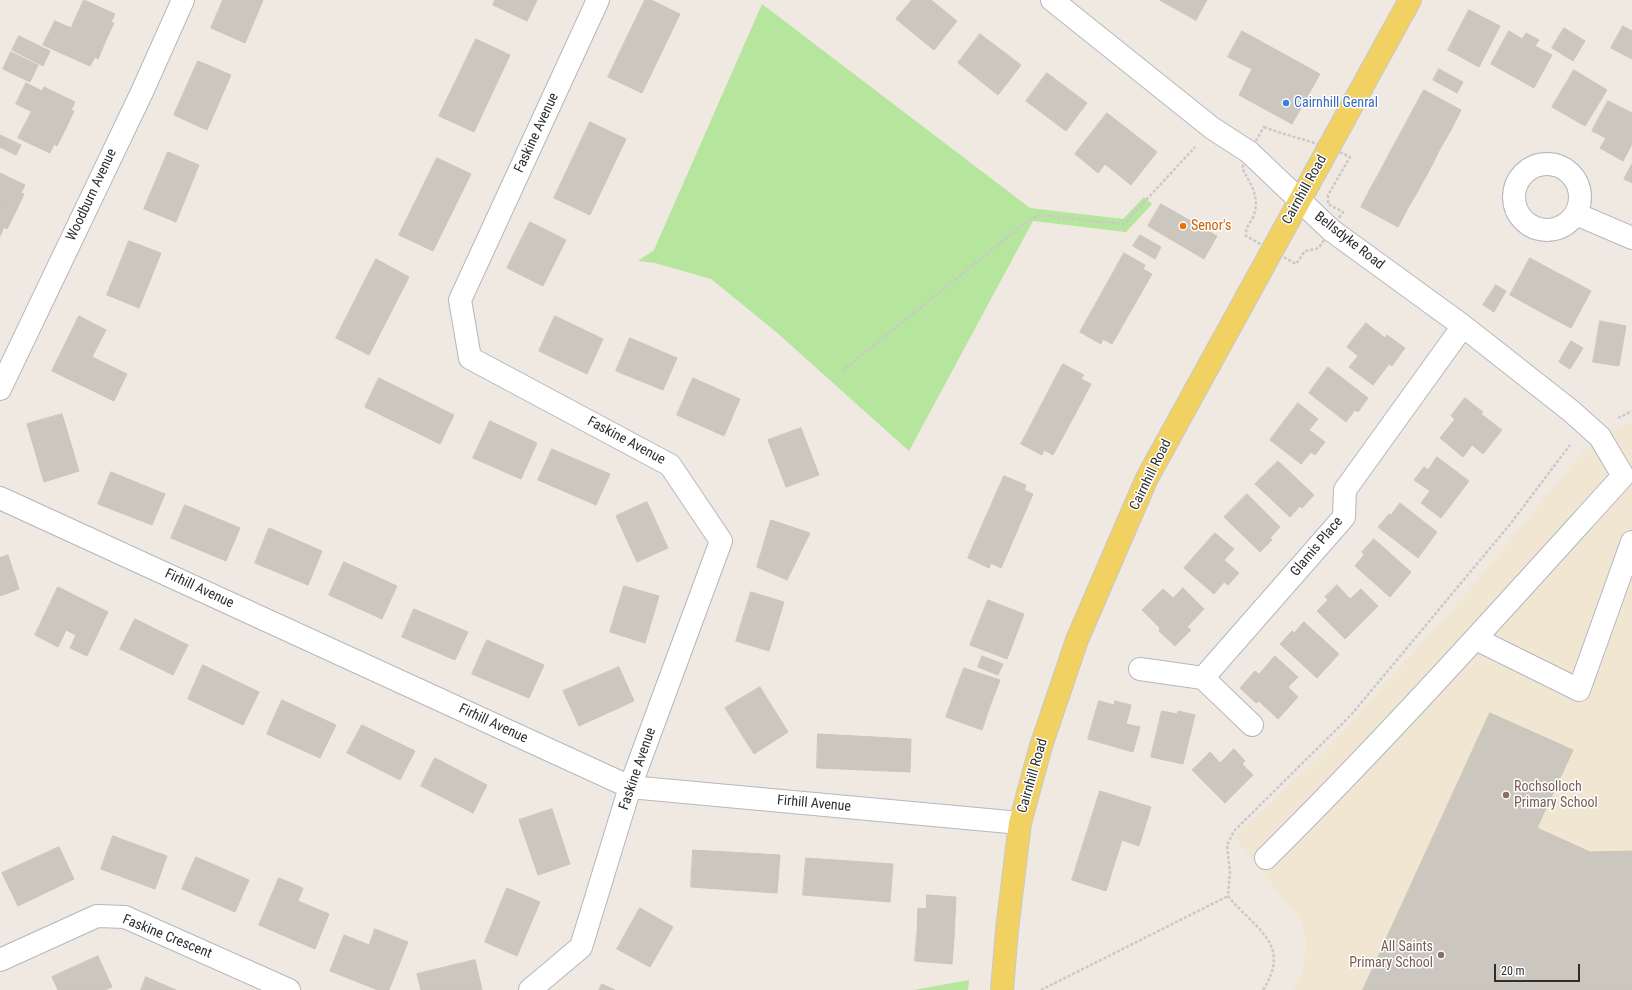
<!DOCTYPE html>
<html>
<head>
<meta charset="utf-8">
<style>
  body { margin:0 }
  #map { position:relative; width:1632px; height:990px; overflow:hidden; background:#efe9e1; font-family:"Roboto Condensed",sans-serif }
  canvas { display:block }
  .scale { position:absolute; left:1494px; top:964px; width:86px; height:18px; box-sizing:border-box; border:2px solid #2e2e2e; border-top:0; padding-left:5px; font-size:12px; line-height:14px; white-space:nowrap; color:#2e2e2e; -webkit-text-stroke:3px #fff; paint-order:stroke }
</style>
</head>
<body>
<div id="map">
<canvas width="1632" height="990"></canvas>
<div class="scale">20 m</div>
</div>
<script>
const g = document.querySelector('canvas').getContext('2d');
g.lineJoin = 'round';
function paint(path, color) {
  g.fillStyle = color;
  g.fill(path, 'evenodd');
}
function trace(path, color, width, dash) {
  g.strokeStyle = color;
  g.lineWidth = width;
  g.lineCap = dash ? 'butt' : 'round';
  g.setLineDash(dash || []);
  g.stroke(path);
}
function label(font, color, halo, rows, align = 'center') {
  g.font = font + ' "Roboto Condensed",sans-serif';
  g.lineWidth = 3;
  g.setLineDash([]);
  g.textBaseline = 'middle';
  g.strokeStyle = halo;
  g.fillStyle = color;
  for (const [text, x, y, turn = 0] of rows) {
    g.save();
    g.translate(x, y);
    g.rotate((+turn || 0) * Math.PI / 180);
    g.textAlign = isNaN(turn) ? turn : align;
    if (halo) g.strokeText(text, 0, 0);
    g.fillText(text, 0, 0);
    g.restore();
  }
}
paint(new Path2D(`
  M1632,422V990H1293L1302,974L1307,941L1301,921L1234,837L1321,755L1465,595L1581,454L1600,437Z`), '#f0e6d1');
paint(new Path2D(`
  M762,4L1030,208L1123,219L1144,197L1152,204L1126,232L1033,221L909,451L775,331L711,279L655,263L638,261L654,250Z
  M969,980L968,990H914Z`), '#b6e59e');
const building = new Path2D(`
  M84,0L115,14L111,22L114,23L106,40L73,24Z
  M223,0H263L245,43L211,28Z
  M495,0H537L527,21L493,5Z
  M645,0H651L680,14L642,93L608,77Z
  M912,0H931L957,21L934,50L896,19Z
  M1160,0H1207L1196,20Z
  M1469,10L1500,26L1479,67L1448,50Z
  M55,21L71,28L73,24L106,40L98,59L95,57L90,66L43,45Z
  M1623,26L1632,31V59L1611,48Z
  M1564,28L1585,41L1573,61L1552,48Z
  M1242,31L1320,74L1292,124L1239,95L1252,69L1228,57Z
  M1509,31L1522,39L1526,33L1539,40L1535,46L1552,55L1534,88L1491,64Z
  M980,34L1021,65L998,95L958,63Z
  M19,36L50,51L43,66L12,50Z
  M476,39L510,55L474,132L439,116Z
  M11,52L38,65L30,82L3,69Z
  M198,61L231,75L207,130L174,115Z
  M1439,69L1463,82L1457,93L1433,80Z
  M1574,70L1607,90L1585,126L1552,107Z
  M1047,73L1087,103L1066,131L1026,101Z
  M26,83L42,91L44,87L75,102L71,110L74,111L66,128L16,104Z
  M1424,90L1461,110L1451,130L1413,110Z
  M1608,101L1632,113V144L1623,161L1600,148L1606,138L1592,131Z
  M1413,110L1451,130L1440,149L1403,129Z
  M32,111L66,128L57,146L54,144L50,153L18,138Z
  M1107,113L1157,152L1131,185L1105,164L1098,173L1075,154Z
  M590,122L626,139L590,215L554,198Z
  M1403,129L1440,149L1430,169L1392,149Z
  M0,135L21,145L16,155L0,147Z
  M1392,149L1430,169L1419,189L1382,168Z
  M168,152L199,165L176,222L144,209Z
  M437,158L471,174L433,251L399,235Z
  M1632,164V183L1624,179Z
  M1382,168L1419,189L1408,208L1371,188Z
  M0,173L25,185L21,193L24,194L16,211L0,203Z
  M1371,188L1408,208L1398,227L1361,207Z
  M0,203L16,211L7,229L4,227L0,236Z
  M1161,204L1217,236L1204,259L1148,226Z
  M530,222L566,240L543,286L507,268Z
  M1140,235L1161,247L1155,259L1133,246Z
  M129,241L161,253L139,308L107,295Z
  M1124,253L1145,265L1143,269L1152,274L1132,309L1102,293Z
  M1530,258L1550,269L1530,306L1510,295Z
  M376,259L409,277L369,355L336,338Z
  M1550,269L1571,280L1550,317L1530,306Z
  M1571,280L1591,291L1571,328L1550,317Z
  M1496,285L1506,291L1494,312L1483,305Z
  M1102,293L1132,309L1112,344L1103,339L1101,344L1080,332Z
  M79,316L106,330L92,357L127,374L114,401L52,371Z
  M555,316L603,339L587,374L539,351Z
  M1600,321L1626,326L1619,366L1593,362Z
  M1366,323L1385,338L1387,335L1405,348L1392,366L1389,364L1373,385L1349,367L1358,356L1347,347Z
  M630,338L677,358L663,390L616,371Z
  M1571,341L1583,348L1570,369L1559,362Z
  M1063,364L1084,375L1081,379L1091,384L1072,420L1042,404Z
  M1328,367L1368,398L1358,412L1355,410L1346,422L1309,393Z
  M379,378L454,415L440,444L365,407Z
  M693,378L740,399L724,436L677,415Z
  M1465,398L1483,412L1481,414L1502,430L1483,454L1472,445L1463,457L1440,438L1455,419L1451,416Z
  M1298,403L1318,419L1309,430L1325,442L1315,455L1311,452L1301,464L1270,440Z
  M1042,404L1072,420L1053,455L1044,450L1042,455L1021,444Z
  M62,414L79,471L44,482L27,424Z
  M490,421L537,443L521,479L473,458Z
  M801,428L819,475L786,487L768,440Z
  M552,449L610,474L596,505L538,480Z
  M1437,457L1469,481L1441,518L1421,503L1430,491L1414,480L1424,467L1428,470Z
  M1278,461L1314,495L1302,508L1300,506L1290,517L1255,484Z
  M111,472L165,494L152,525L98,504Z
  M1004,476L1026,485L1024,490L1033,494L1017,531L986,517Z
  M1247,494L1280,527L1270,538L1272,540L1260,552L1224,517Z
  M647,502L668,548L637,562L616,516Z
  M1400,503L1437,532L1418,558L1378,527L1389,514L1391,515Z
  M185,505L240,528L226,561L171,538Z
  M986,517L1017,531L1001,568L991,563L989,568L968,558Z
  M771,520L810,533L787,580L757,567Z
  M269,528L322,551L308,585L255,563Z
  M1215,533L1234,549L1224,560L1239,573L1228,585L1224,582L1214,594L1184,568Z
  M1374,539L1411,572L1390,597L1355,566L1364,555L1362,552Z
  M8,555L19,589L0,596V558Z
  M344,562L397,586L382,619L329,595Z
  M1337,585L1350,599L1361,589L1378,606L1345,639L1317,611L1328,600L1325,597Z
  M624,586L659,596L645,643L610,632Z
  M58,587L108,612L87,656L70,648L76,635L66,630L58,647L35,635Z
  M1183,588L1204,609L1187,627L1191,630L1175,646L1159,631L1160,628L1142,610L1163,589L1173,598Z
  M751,592L784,602L769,651L736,641Z
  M988,600L1024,614L1007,659L970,645Z
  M414,609L468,632L455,660L402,637Z
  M135,619L188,645L173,675L120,649Z
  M1304,622L1339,654L1317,678L1280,644L1292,631L1294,633Z
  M487,640L544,665L529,698L472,674Z
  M982,656L1003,664L998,675L978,667Z
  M1275,656L1298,677L1288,687L1298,697L1278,719L1259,701L1256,703L1240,688L1255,671L1259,674Z
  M203,665L259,692L243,725L188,699Z
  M619,667L634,701L579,726L563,691Z
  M964,668L1000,680L990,706L955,692Z
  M760,687L788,732L754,754L725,708Z
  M955,692L990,706L982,730L946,717Z
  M282,700L336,725L320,758L267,734Z
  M1099,701L1114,705L1115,701L1131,705L1126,724L1140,727L1133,752L1088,739Z
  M1162,711L1177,714L1178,711L1195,715L1183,764L1151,757Z
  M1490,713L1573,750L1537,828L1590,852L1632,851V990H1363Z
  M362,725L415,751L400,780L347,753Z
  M818,734L911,739L910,772L817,768Z
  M1234,749L1245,761L1242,764L1253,775L1225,803L1192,770L1210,752L1220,763Z
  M435,758L487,785L473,813L421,786Z
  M1100,791L1151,807L1139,846L1122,840L1106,891L1072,880Z
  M552,809L570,864L538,875L519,820Z
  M113,836L167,856L155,889L101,869Z
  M59,847L74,879L18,906L2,873Z
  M693,850L780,855L777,893L691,887Z
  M196,857L249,880L235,912L182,889Z
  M806,858L893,864L890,902L803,895Z
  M279,878L303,888L298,901L329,914L315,949L259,925Z
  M507,888L540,902L517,956L485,942Z
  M927,895L956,897L954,937L917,934L918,908L926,909Z
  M640,908L673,927L650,967L617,949Z
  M375,929L408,942L389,990H378L330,971L344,935L369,945Z
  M917,934L954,937L952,964L915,961Z
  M98,956L112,987L105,990H58L52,977Z
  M475,960L482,990H421L417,974Z
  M146,977L176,990H141Z
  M602,984L615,990H599Z`);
paint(building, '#cbc7bf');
trace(building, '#cbc5ba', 1);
const minor = new Path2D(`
  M1052,0L1212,128L1249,152L1331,230L1463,326L1571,411L1600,437L1623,476C1506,605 1390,735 1266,858
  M1514 197a33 33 0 1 1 66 0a33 33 0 1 1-66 0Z
  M1576,214L1632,238
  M0,389L142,92L183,0
  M0,498L630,787L1020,823
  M1476,639L1579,690L1632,542
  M1140,669L1203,678L1252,725
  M1203,678L1344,517L1345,490L1463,326
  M0,960L97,916L125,917L289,990
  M530,990L581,947L630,787L721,541L670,465L470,358L460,300L598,0`);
const major = new Path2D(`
  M1002,990L1007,930L1020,823L1041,746L1077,640L1147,478L1410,0`);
trace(minor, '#b4b7c1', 24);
trace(major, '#c9c9c9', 24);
trace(new Path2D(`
  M1264,127C1293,138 1323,143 1350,157L1328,195V204L1343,212L1320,246L1316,249L1305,251L1296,264L1246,236C1245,229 1249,224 1252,219C1262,199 1251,185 1242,168L1249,152Z
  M842,371L1020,227L1038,215L1124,224L1195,147
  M1618,418L1632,411
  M1041,990L1228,896
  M1263,990C1293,943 1254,929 1228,896L1230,872L1227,845L1234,831L1351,715L1511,523L1570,445`), '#c9c9c9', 2.5, [3, 2]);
trace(minor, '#fff', 22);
trace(major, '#f2d163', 22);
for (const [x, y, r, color] of [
  [1286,103,4,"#3f7fe0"],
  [1183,226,4,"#e8710a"],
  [1506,795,4,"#8d6e63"],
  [1441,955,4,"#8d6e63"]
]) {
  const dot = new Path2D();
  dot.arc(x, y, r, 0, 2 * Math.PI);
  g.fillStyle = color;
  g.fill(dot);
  trace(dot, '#fff', 1.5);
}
label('14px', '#366cbe', '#fff', [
  ["Cairnhill Genral",1294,103]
], 'left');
label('14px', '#2e2e2e', '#fff', [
  ["Faskine Avenue",537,133,-65],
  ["Cairnhill Road",1305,190,-61],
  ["Woodburn Avenue",92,195,-65],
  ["Bellsdyke Road",1349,241,38],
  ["Faskine Avenue",626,441,28],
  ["Cairnhill Road",1151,475,-64],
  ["Glamis Place",1317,547,-50],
  ["Firhill Avenue",199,589,25],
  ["Firhill Avenue",493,724,25],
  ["Faskine Avenue",638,769,-71],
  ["Cairnhill Road",1033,776,-74],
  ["Firhill Avenue",814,804,5],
  ["Faskine Crescent",167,937,22]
]);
label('14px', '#c56008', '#fff', [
  ["Senor's",1191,226]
], 'left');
label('14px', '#785e54', '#fff', [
  ["Rochsolloch",1514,787],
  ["Primary School",1514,803],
  ["All Saints",1433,947,"right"],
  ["Primary School",1433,963,"right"]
], 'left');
</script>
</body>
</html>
